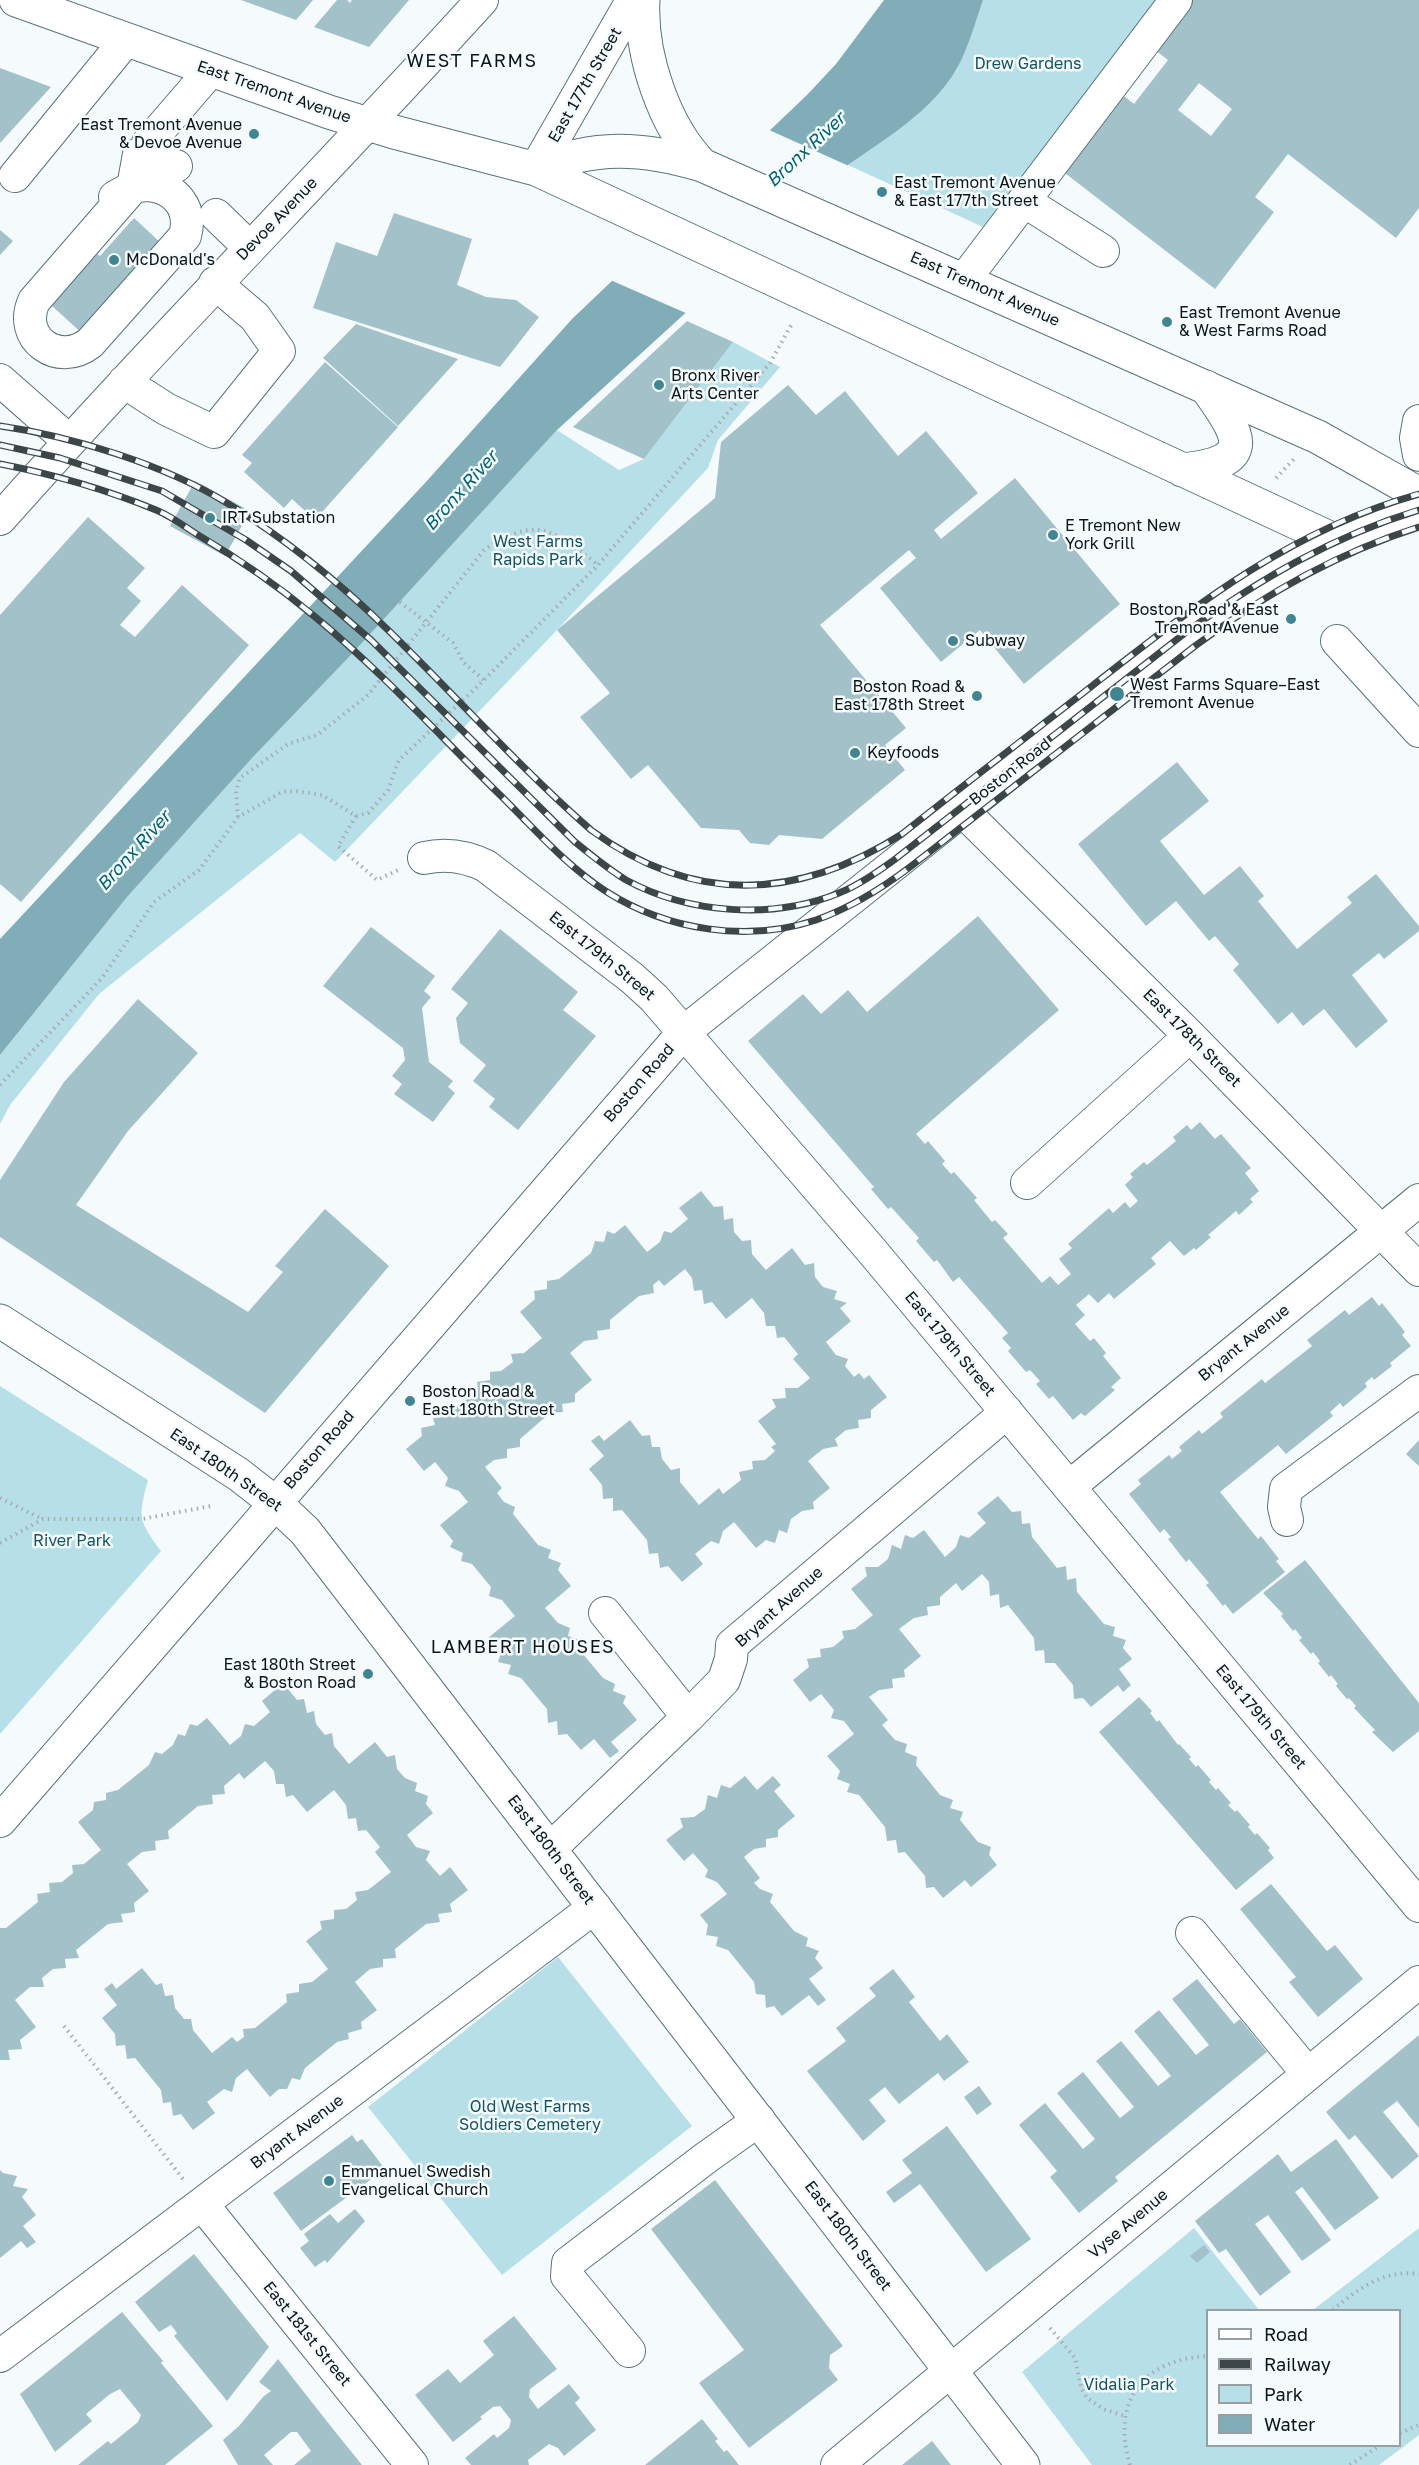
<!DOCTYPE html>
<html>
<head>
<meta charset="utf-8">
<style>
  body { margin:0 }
  #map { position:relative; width:1419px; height:2465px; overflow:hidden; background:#f5fbfd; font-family:"Golos Text",sans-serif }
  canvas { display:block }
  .legend { position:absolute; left:1206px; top:2309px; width:195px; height:138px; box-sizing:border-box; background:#f5fbfd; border:2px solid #979fa2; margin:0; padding:8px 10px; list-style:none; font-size:18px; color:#0b1619 }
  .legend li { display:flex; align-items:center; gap:12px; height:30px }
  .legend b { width:30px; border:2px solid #979fa2 }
</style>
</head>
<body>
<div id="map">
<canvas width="1419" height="2465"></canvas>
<ul class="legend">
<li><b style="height:8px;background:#fff"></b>Road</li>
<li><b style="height:8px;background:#3c4649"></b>Railway</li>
<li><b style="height:16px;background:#b7dfe8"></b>Park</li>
<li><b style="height:16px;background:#80adb8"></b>Water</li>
</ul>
</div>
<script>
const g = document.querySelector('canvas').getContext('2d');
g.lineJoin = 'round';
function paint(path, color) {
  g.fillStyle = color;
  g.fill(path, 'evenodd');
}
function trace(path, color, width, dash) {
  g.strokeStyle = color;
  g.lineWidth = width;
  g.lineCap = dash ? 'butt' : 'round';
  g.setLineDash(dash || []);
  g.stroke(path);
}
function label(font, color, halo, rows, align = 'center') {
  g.font = font + ' "Golos Text",sans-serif';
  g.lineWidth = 5;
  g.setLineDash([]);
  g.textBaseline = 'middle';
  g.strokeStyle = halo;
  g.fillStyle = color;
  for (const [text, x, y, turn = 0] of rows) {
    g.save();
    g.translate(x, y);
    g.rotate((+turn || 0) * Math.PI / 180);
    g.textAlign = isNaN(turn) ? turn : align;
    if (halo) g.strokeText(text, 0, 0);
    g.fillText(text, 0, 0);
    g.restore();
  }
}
paint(new Path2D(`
  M983,0H1156L983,227L848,165L863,154L956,71Z
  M733,342L780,367L718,440L708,468L557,630L335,862L300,833L99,994L10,1105L0,1124V1055L128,896L253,757L350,656L557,430L619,470L644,459Z
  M0,1386L148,1480C138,1517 138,1520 161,1551L0,1734Z
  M558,1957L692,2126L502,2275L368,2107Z
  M1194,2228L1259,2310H1208V2446H1400V2310H1313L1419,2228V2435L1379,2465H1092L1022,2372Z`), '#b7dfe8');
paint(new Path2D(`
  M884,0H983C975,23 968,49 956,70C931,112 886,138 848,165L557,430L350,656L253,757L128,896L0,1055V939L425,483L572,319L807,95L836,64Z`), '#80adb8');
paint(new Path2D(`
  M767,129L851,167L688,314L608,279Z`), '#f5fbfd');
paint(new Path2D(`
  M241,0H313L296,20Z
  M337,0H347L350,3L352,0H409L369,47L314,27Z
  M1193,0H1419V208L1396,238L1288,154L1255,197L1274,212L1215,289L1061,170L1121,94L1134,104L1168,60L1155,50ZM1199,83L1232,109L1211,136L1178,110Z
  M0,68L51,87L0,143Z
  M394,213L472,239L457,285L486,297L516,300L539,317L500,367L313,308L336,242L377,256Z
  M134,218L162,244L85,336L51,305L97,254L100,256Z
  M0,230L13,241L0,255Z
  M687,321L733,342L644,459L573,427Z
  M356,324L458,359L398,426L323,358Z
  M325,362L398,427L315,520L292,499L284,508L244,472L252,463L242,455Z
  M788,385L816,415L845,391L898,456L926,431L978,493L934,530L941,539L1015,478L1120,604L1024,684L980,630L941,662L880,588L916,558L909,550L820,625L906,728L885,745L905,770L822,839L779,835L769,845L750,843L739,830L701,828L648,765L631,779L580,717L610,693L557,630L715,498L721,442Z
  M195,481L250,511L225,556L170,526Z
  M88,517L145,568L127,588L141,601L120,625L135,637L182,585L249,645L21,902L0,884V615Z
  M1177,762L1209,801L1160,841L1204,895L1240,866L1264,896L1258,901L1297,949L1352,903L1347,897L1376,874L1419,926V931L1384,959L1379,953L1352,975L1388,1021L1356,1048L1324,1009L1303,1026L1292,1012L1278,1024L1233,970L1239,964L1215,936L1209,941L1176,901L1146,926L1078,844Z
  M978,916L1059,1010L916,1134L925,1144L928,1141L945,1161L942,1164L951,1174L954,1172L977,1198L974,1200L992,1222L995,1220L1008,1234L1003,1238L1042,1283L1050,1276L1058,1285L1071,1274L1059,1259L1072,1248L1068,1244L1109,1208L1113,1213L1125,1202L1130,1208L1138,1201L1125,1185L1133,1177L1130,1174L1144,1162L1147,1165L1176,1141L1173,1137L1187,1125L1191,1130L1200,1122L1215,1139L1221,1134L1251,1168L1245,1173L1259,1191L1250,1199L1253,1202L1239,1215L1236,1211L1208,1235L1211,1237L1196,1250L1194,1248L1184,1256L1170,1241L1151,1258L1156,1264L1114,1299L1109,1293L1098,1303L1089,1294L1076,1305L1085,1315L1075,1324L1090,1341L1094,1338L1106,1353L1103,1356L1121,1378L1111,1387L1115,1390L1085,1416L1081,1413L1073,1420L1053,1396L1049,1399L1036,1384L1040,1381L1030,1370L1026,1372L1008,1351L1011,1348L1002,1338L1008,1333L959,1277L953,1282L937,1260L934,1262L916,1241L919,1238L891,1207L888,1209L871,1189L874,1187L748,1041L803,994L821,1014L848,990L867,1012Z
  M371,927L435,976L424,991L431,997L422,1008L429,1062L453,1081L448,1087L455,1093L433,1122L394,1094L402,1084L392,1076L405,1060L403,1048L323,986Z
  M500,929L578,992L563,1010L596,1036L518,1130L489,1107L495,1099L473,1081L486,1065L460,1043L456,1018L468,1003L451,989Z
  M138,999L198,1053L128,1131L76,1205L248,1312L283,1272L275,1266L325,1209L389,1266L265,1413L0,1237V1180L64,1082Z
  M701,1191L714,1207L723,1206L724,1220L733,1218L734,1232L742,1241L751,1240L752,1254L766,1270L792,1248L805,1265L814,1263L815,1277L823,1287L837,1291L834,1299L847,1303L840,1308L851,1321L826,1342L836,1355L848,1359L845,1366L854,1377L859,1373L864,1379L869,1375L887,1397L871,1410V1418L858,1420L859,1428L846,1430L835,1439L838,1446L823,1449L808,1461L830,1488L813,1502L814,1509L802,1511L791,1519L787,1533L779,1530L775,1543L766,1540L756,1548L734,1522L723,1531L719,1544L711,1541L695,1554L703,1564L682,1582L668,1566L660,1568L658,1553L649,1554L647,1540L622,1510L613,1511V1498L603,1499L602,1485L589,1469L604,1456L591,1441L599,1435L604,1441L630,1420L642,1436L650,1435L652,1447H660L662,1459L671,1470L680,1468V1482L699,1505L719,1488L723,1494L741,1480L739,1472L753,1469L752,1461L765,1460L775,1451L771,1447L776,1444L758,1421L776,1407L772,1399L786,1398L785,1388H798L810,1378L793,1359L798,1354L784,1337L777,1338L775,1326H766L764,1313L752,1298L726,1319L712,1302L704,1304L702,1290L694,1291L692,1278L685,1269L664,1286L659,1280L653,1285L654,1293L639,1296L610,1320V1329L597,1331L598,1339L584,1341L570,1353L592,1380L575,1394V1402L562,1404L563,1412L550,1413L520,1439V1447L507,1449V1458L494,1460L485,1467L502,1488L497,1493L504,1502L515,1507L513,1514L538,1545L551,1550L548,1558L561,1563L558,1570L571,1586L545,1608L558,1623L570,1628L568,1636L580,1640L578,1648L603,1678L615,1684L613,1691L626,1696L623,1703L637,1720L611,1742L619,1751L610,1758L594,1739L581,1750L567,1734L558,1735L557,1721L548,1723L547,1709L521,1678L508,1674L511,1665L498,1662L501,1653L488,1638L515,1616L502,1600L489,1596L491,1587L472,1564L461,1561L463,1553L450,1547L453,1541L440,1525L468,1502L459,1491L445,1486L448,1478L435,1462L424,1471L406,1449L422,1436L421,1428L435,1425L433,1418L446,1416L478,1390L477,1382L490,1380V1372L501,1371L513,1362L511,1354L524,1353L542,1338L520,1312L535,1299L534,1291L547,1289V1281L559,1279L591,1253L595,1241L604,1242L607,1231L614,1234L625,1225L647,1252L660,1242L664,1231L671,1233L688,1219L679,1208Z
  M1372,1297L1379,1306L1382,1303L1405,1332L1402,1335L1411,1346L1390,1363L1392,1366L1374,1380L1372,1377L1365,1383L1367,1387L1343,1407L1340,1403L1330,1412L1333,1416L1286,1454L1278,1445L1220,1492L1258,1539L1261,1536L1279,1559L1276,1561L1285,1572L1233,1614L1225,1604L1223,1606L1206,1585L1209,1583L1189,1559L1186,1562L1168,1539L1171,1537L1164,1529L1160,1533L1129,1494L1141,1484L1138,1480L1169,1455L1172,1459L1182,1451L1179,1447L1199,1430L1202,1434L1223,1417L1220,1413L1262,1379L1265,1383L1312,1346L1307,1340L1345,1310L1349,1315Z
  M1419,1440V1466L1406,1454Z
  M998,1496L1012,1512L1021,1511L1022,1524L1030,1523L1032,1537L1057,1568L1066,1566L1067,1580L1076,1578L1077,1592L1104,1624L1115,1627L1113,1636L1126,1640L1123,1648L1132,1659L1119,1669L1131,1685L1123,1692L1118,1685L1091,1707L1083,1698L1074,1699L1073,1685L1055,1663H1045L1044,1650L1035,1651L1034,1638L1008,1605L1000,1608L999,1594L990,1596L989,1582L982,1574L962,1591L956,1583L940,1597V1605L927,1607L928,1615L914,1618L899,1629L921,1656L904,1670L905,1677L892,1679L893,1688L879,1690L869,1697L888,1720L882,1725L895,1740L907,1744L905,1752L917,1757L916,1765L940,1795L953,1800L950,1808L963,1812L960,1820L978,1842L991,1847L989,1855L997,1865L971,1887L965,1880L943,1898L934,1887L926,1888L925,1876L905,1852L898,1853L896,1840L887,1841L885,1827L859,1795L847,1792L850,1784L837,1779L840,1771L827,1756L854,1734L844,1721L831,1718L834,1710L821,1694L810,1702L793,1680L809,1667L807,1659L821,1657L820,1649L833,1647L844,1638L842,1631L855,1629L873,1615L851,1589L867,1576L865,1567H878L888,1559L892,1545L901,1549L905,1535L913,1538L924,1530L945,1557L956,1547L960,1535L969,1538L986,1523L977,1513Z
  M1305,1560L1419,1703V1731L1393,1752L1372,1732L1375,1730L1354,1708L1356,1706L1349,1698L1347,1699L1336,1686L1338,1684L1331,1675L1329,1677L1318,1663L1320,1661L1313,1652L1311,1654L1299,1640L1302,1638L1295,1629L1293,1631L1281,1616L1283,1614L1263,1593Z
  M283,1683L297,1700L304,1699L307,1713L314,1711L316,1724L325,1735L332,1733L334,1746L349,1764L375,1742L387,1757L395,1755L397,1769L405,1778L417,1783L415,1791L428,1796L426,1804L433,1813L407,1835L416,1847L430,1851L426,1860L440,1876L450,1867L468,1890L450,1904L452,1912L438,1914L440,1922L426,1924L395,1949L396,1958L383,1959V1967L370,1969L355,1982L377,2010L361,2022L362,2029L348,2033L349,2039L337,2042L305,2068L300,2080L292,2078L287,2089H279L270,2097L247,2069L236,2078L232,2092L224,2089L207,2102L215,2113L193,2130L181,2114L173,2116L171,2102L163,2103L161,2090L135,2058L127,2059L125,2045L116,2046L115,2034L102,2018L117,2005L104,1989L112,1983L116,1989L142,1968L156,1985L162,1983L165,1996L173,1995L175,2008L184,2019H191L193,2030L212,2053L232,2037L237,2042L244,2037L243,2029L255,2028L287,2002L286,1994L299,1992V1984L312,1982L328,1969L306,1941L322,1929L320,1921L334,1919V1910L346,1909L357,1900L355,1892L368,1890L391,1872L375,1852L380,1847L366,1830L358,1831L356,1818L348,1819L346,1805L334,1790L307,1812L293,1795L286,1797L284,1784H276L274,1771L265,1761L244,1779L239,1773L224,1786L225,1794L212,1795L213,1804L198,1806L168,1831L169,1839L155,1841L156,1850L142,1852L127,1864L149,1891L134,1903L135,1912L121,1914L123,1922L108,1924L76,1950L79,1958L65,1959L66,1968L53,1969L42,1978L44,1987H30L15,2000L36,2027L20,2040L22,2049L8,2050L10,2060H0V1928H6L38,1902L37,1894L50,1892L49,1883L62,1882L73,1873L72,1865L84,1864L101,1850L78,1822L93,1810L94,1802L106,1800V1793L118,1790L149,1765L155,1752L162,1754L173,1745L178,1734L185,1736L190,1724L197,1726L207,1718L230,1745L241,1736L245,1724L254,1726L270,1712L262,1701Z
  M1139,1697L1152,1711L1150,1713L1157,1722L1159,1720L1178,1745L1179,1744L1191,1757L1189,1759L1196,1767L1198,1765L1211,1780L1209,1782L1216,1790L1218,1788L1231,1803L1228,1805L1235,1812L1237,1810L1250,1825L1248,1827L1255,1835L1257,1833L1270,1848L1268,1850L1274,1858L1236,1890L1099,1732Z
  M745,1776L757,1790L773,1776L781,1785L774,1791L795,1816L778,1830V1837L766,1839V1847L754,1849L744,1857L760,1878L754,1883L760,1889L773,1894L770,1902L794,1931L808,1938L806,1946L819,1951L815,1958L823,1968L809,1979L826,2000L818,2006L809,1995L782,2016L774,2006L766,2008L765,1995L756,1994L754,1982L728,1950L716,1946L718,1937L706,1935L708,1925L700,1915L727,1894L717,1882L705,1877L708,1870L693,1853L684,1861L666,1840L683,1827L680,1818L694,1817L705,1809L708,1795L717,1798L721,1785L730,1788Z
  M1271,1884L1327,1951L1335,1945L1363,1979L1318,2017L1289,1982L1296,1977L1240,1909Z
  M893,1969L915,1997L909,2002L940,2041L947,2034L969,2062L944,2081L938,2073L899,2104L885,2087L869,2100L886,2121L863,2141L807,2071L846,2041L836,2028L876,1996L869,1988Z
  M1197,1979L1234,2024L1240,2019L1267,2052L1115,2177L1118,2181L1079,2213L1050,2177L1057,2171L1019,2125L1045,2103L1083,2149L1095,2139L1057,2093L1083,2072L1120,2118L1134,2107L1096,2061L1121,2041L1158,2086L1171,2076L1134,2031L1159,2010L1196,2055L1209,2045L1172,1999Z
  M1419,2035V2128L1397,2101L1383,2112L1419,2156L1392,2179L1355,2135L1349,2140L1326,2112Z
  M979,2086L992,2104L977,2115L964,2097Z
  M947,2126L1031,2239L986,2272L920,2184L894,2203L886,2192L912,2173L902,2160Z
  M352,2135L357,2142L362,2139L385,2169L301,2231L273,2193Z
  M1336,2139L1379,2198L1335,2230L1302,2187L1295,2192L1331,2240L1302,2261L1268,2215L1255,2224L1291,2272L1260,2296L1226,2249L1219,2253L1195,2221L1278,2154L1291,2172Z
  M0,2170L3,2173L17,2176L13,2186L28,2189L22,2197L36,2215L23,2226L36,2242L27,2248L21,2241L0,2258Z
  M715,2180L843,2346L830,2355L829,2368L838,2380L749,2448L699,2383L744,2350L651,2229Z
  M355,2209L365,2221L327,2263L325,2260L315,2267L300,2248L309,2241L304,2234L330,2214L338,2223Z
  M1204,2245L1210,2252L1197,2263L1190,2256Z
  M194,2254L269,2347L227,2401L174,2336L177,2333L171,2325L159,2332L135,2302Z
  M122,2312L163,2361L161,2363L213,2426L165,2465H78L108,2441L111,2444L138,2422L141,2415L120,2389L110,2394L86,2414L92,2421L55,2452L20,2394Z
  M514,2316L557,2369L530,2389L529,2397L538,2409L569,2384L580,2398L575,2403L596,2430L564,2456L558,2448L549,2444L528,2460L529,2465H471L465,2458L494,2434L497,2438L509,2428L511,2420L500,2406L493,2407L480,2417L482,2419L453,2442L415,2395L448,2369L460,2383L494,2355L483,2341Z
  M278,2359L329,2424L362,2465H294L311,2451L297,2432H291L264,2455L273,2465H238L223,2440L239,2426L263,2397L271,2391L259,2382Z
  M702,2419L718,2439L715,2441L724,2452L727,2450L739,2465H645Z
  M932,2441L951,2465H902Z`), '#a3c1c8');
const minor = new Path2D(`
  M148,143L211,70
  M15,176L126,40
  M146,185C174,186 193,207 185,236L90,343C58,368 17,338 34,301L133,187Z
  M115,197L133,187L139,154L176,166
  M1024,201L1103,251
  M216,215L249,247
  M964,280L1176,0
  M0,380L69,441
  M124,382L166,409L214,432L279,351L255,317L215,283
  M1419,421L1416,438L1419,455
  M0,519C157,342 323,175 482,0
  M1337,641L1419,731
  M962,810L1190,1036L1419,1270
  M424,858C446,853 466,856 486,866L632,978L654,998L872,1251L1419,1906
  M1027,1183L1190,1036
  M1069,1487L1419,1200
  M1287,1520L1284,1507L1286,1489L1419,1391
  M605,1613L688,1717
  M0,1821L684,1032L1185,633L1255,584L1336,541
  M551,1848L688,1717L724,1680L731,1659L732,1645L1007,1412
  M1192,1933L1308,2074
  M202,2204L412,2465
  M629,2351L567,2276L568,2263L707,2157L759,2120
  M0,2356L595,1907
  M837,2465L1419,1982`);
const major = new Path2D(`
  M16,0L329,112L394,132L536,169L1336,541L1419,510
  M643,0C640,55 664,126 702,165
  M536,169C595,145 641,147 702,165L1318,437L1419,494
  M536,169L633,0
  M1182,470C1260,462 1239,434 1206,387
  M0,1321L238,1474L274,1502L305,1531L1023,2465`);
trace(minor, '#58747a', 34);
trace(major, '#58747a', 35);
trace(new Path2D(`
  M1276,478L1294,459
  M400,602L453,643L464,663L484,680
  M356,816L338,846L377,880L398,870
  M238,817L236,791L240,778L288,744L317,735L368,695L484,550C536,515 553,529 598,565
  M0,1085L102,978L154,902L199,870L238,817L282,792L296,791L322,795L356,816L368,813L388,790L399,760L480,684L598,565L770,363L793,322
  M0,1498L42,1519
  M0,1543L43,1519H142L211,1506
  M64,2026L183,2179
  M1333,2310C1357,2289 1385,2269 1419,2274
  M1050,2328L1075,2358L1081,2388L1087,2398L1103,2409L1125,2416
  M1400,2433L1419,2425
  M1130,2465C1111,2402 1142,2359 1208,2356
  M1350,2465L1379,2446`), '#a5adaf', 4, [1.5, 4.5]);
trace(minor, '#fff', 32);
trace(major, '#fff', 33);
const rail = new Path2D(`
  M0,426C71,436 165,465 227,503C284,538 339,582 387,629C455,695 519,767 591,830C693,905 797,901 902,834C965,784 1029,735 1092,686C1196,605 1290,530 1419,494
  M0,445L60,458L162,491L246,540L291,571L371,640L575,842C591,855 608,869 626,880C689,914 773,920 839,893C859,885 877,872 894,860L1185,633C1258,580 1333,536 1419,510
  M0,464C52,474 107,490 156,510C171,516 185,527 198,535C239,559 278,586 314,616C380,670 438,734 498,793C533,827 566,866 607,892C667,930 747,943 816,920C850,908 881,889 910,867L1195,646C1263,595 1337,553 1419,527`);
trace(rail, '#3c4649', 7);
trace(rail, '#f5fbfd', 4.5, [14]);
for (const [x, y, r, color] of [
  [254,134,6,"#418593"],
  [882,192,6,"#418593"],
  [114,260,6,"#418593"],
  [1167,322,6,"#418593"],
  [659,385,6,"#418593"],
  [210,518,6,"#418593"],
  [1053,535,6,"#418593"],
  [1291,619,6,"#418593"],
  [953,641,6,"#418593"],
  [1117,694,8,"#418593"],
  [977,696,6,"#418593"],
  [855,753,6,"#418593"],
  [410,1401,6,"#418593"],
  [368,1674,6,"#418593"],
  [329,2181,6,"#418593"]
]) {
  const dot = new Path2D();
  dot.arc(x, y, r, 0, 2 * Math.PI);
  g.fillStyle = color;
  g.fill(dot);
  trace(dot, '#f5fbfd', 2);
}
label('16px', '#13535f', '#f5fbfd', [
  ["Drew Gardens",1028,64],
  ["West Farms",538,542],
  ["Rapids Park",538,560],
  ["River Park",72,1541],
  ["Old West Farms",530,2107],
  ["Soldiers Cemetery",530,2125],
  ["Vidalia Park",1129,2385]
]);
label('16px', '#0b1619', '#f5fbfd', [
  ["East 177th Street",585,85,-60],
  ["East Tremont Avenue",274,92,19],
  ["Devoe Avenue",277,219,-46],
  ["East Tremont Avenue",985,289,24],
  ["Boston Road",1010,772,-38],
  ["East 179th Street",602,956,39],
  ["East 178th Street",1192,1038,45],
  ["Boston Road",639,1083,-49],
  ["Bryant Avenue",1244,1343,-39],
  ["East 179th Street",950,1344,50],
  ["Boston Road",319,1450,-49],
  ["East 180th Street",226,1470,35],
  ["Bryant Avenue",779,1607,-42],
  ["East 179th Street",1261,1717,50],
  ["East 180th Street",551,1850,53],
  ["Bryant Avenue",297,2132,-37],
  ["Vyse Avenue",1128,2224,-40],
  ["East 180th Street",848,2236,53],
  ["East 181st Street",307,2334,51]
]);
label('16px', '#0b1619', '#f5fbfd', [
  ["East Tremont Avenue",242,125,"right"],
  ["& Devoe Avenue",242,143,"right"],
  ["East Tremont Avenue",894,183],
  ["& East 177th Street",894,201],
  ["McDonald's",126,260],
  ["East Tremont Avenue",1179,313],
  ["& West Farms Road",1179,331],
  ["Bronx River",671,376],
  ["Arts Center",671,394],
  ["IRT Substation",222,518],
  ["E Tremont New",1065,526],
  ["York Grill",1065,544],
  ["Boston Road & East",1279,610,"right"],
  ["Tremont Avenue",1279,628,"right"],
  ["Subway",965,641],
  ["West Farms Square–East",1130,685],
  ["Tremont Avenue",1130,703],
  ["Boston Road &",965,687,"right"],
  ["East 178th Street",965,705,"right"],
  ["Keyfoods",867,753],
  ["Boston Road &",422,1392],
  ["East 180th Street",422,1410],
  ["East 180th Street",356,1665,"right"],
  ["& Boston Road",356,1683,"right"],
  ["Emmanuel Swedish",341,2172],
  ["Evangelical Church",341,2190]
], 'left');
g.letterSpacing = '1.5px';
label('18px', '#0b1619', '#f5fbfd', [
  ["WEST FARMS",472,61],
  ["LAMBERT HOUSES",523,1647]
]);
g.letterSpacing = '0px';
label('italic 18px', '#006272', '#f5fbfd', [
  ["Bronx River",806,150,-43],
  ["Bronx River",461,491,-48],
  ["Bronx River",134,851,-48]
]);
</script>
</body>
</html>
